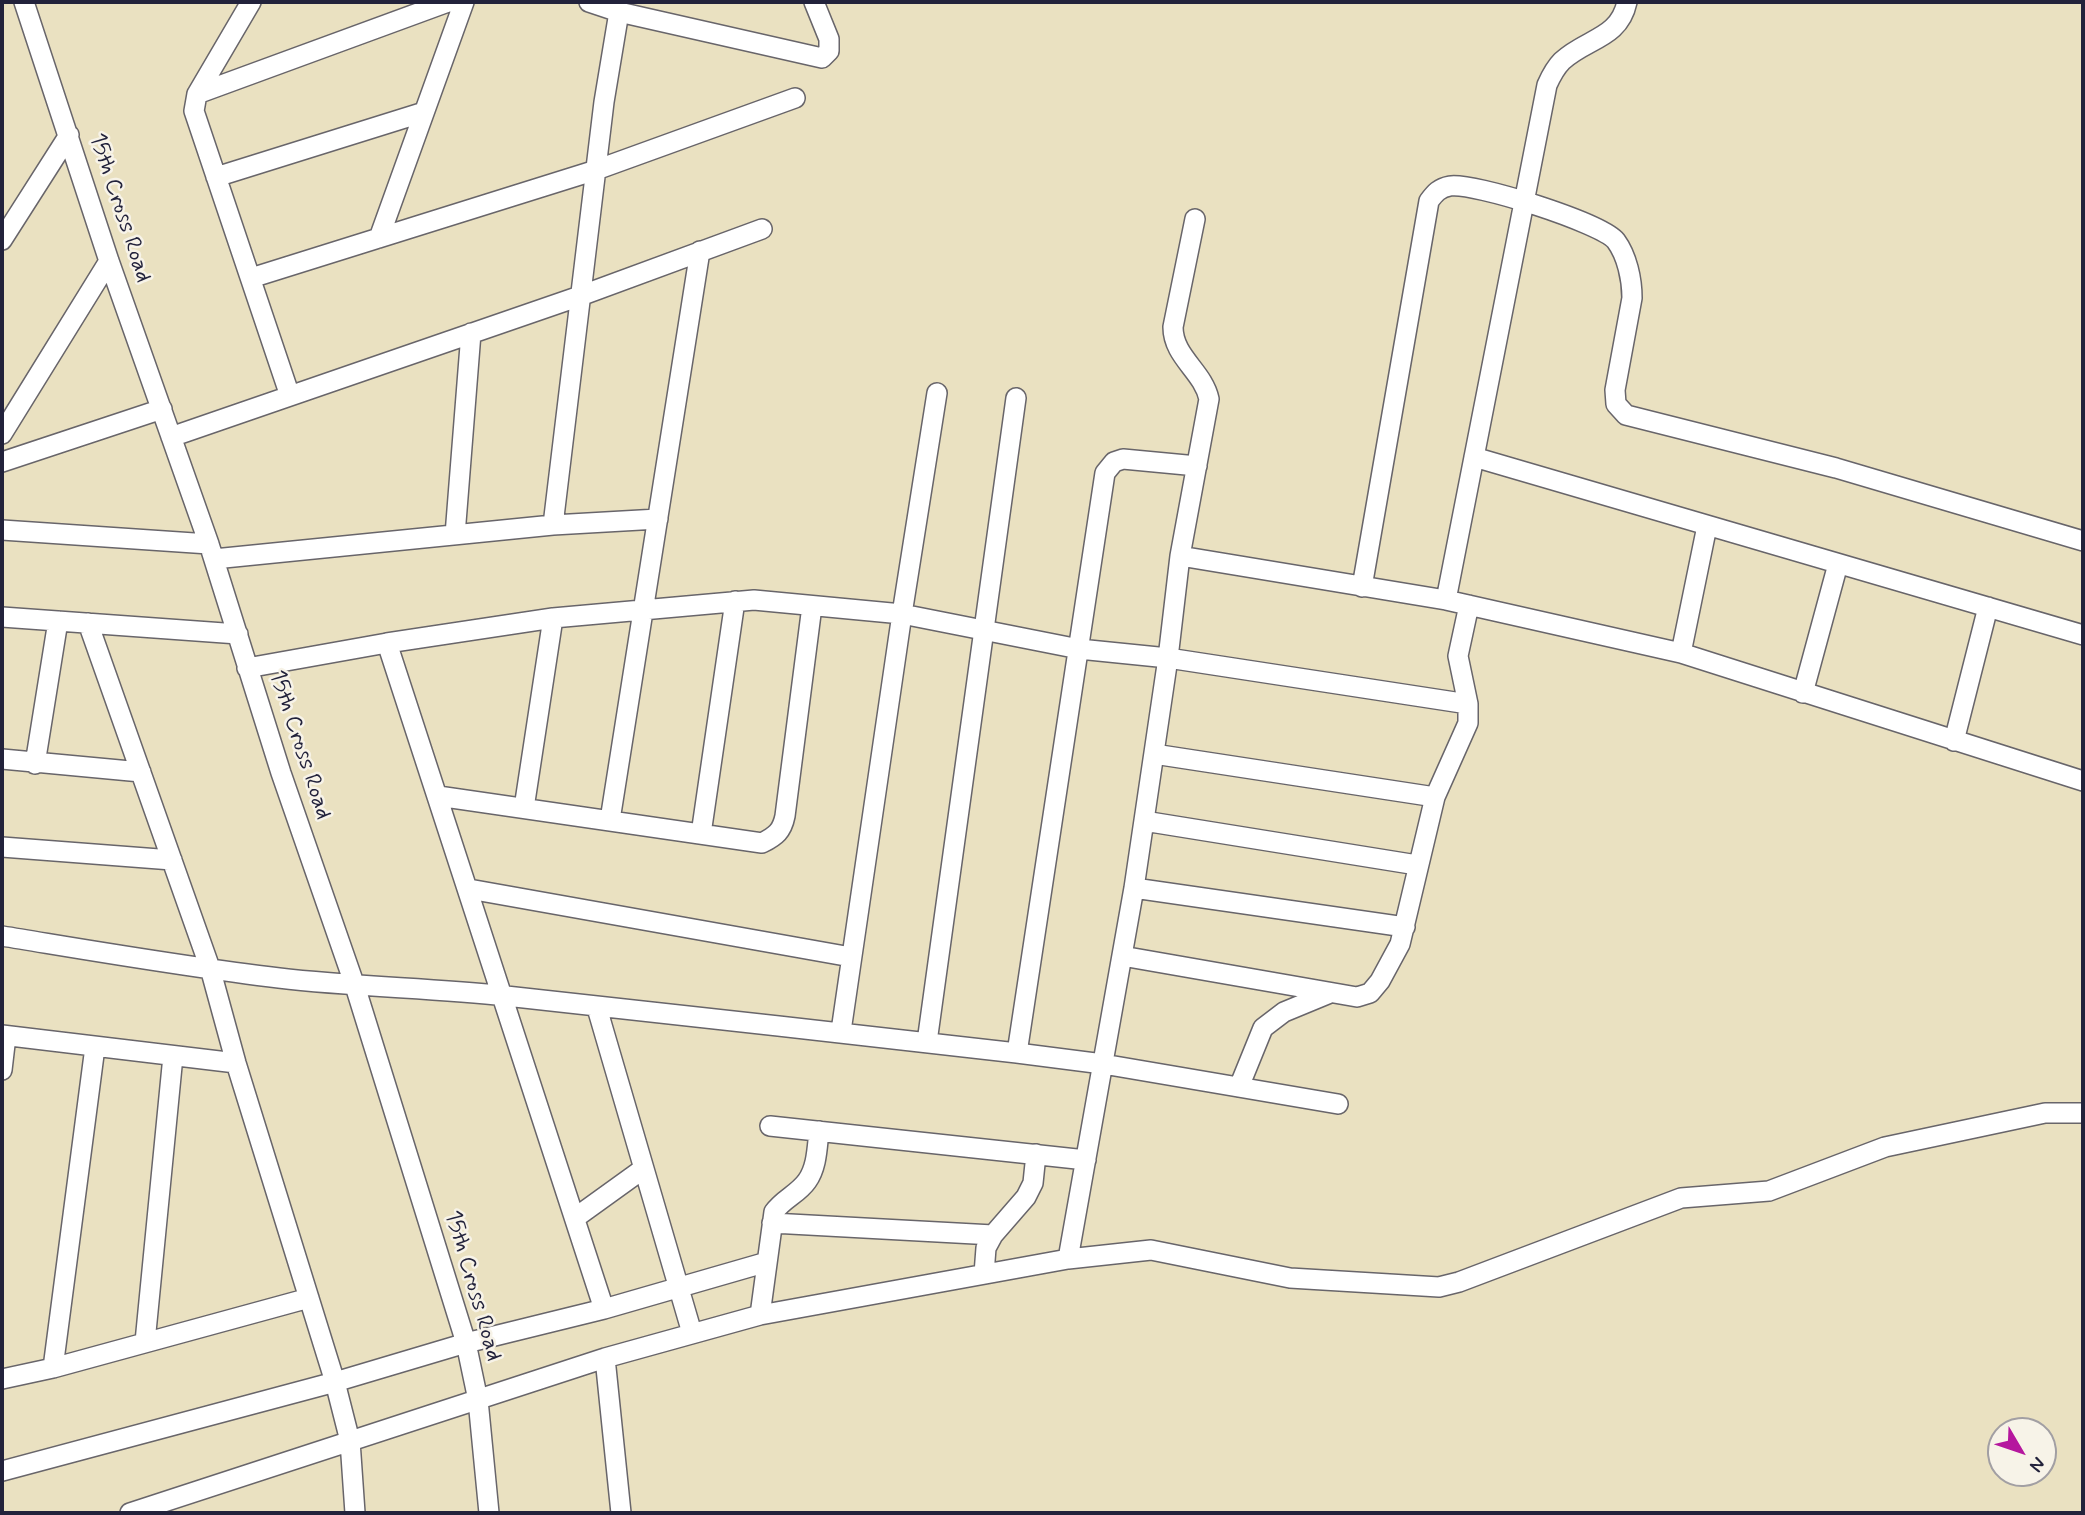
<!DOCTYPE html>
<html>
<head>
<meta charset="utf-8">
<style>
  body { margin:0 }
  #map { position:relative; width:2085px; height:1515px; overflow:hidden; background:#eae1c1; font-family:Mynerve,sans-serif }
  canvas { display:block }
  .frame { position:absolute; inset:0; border:4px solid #22223b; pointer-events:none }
  .north { position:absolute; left:1987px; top:1417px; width:70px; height:70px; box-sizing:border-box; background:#f7f3e8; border:2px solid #a29fa3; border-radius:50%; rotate:129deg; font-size:19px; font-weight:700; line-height:28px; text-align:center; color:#22223b }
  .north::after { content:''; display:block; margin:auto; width:24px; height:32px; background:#b5179e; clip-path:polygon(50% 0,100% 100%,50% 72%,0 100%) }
</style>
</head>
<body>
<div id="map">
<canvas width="2085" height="1515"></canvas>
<div class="frame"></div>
<div class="north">N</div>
</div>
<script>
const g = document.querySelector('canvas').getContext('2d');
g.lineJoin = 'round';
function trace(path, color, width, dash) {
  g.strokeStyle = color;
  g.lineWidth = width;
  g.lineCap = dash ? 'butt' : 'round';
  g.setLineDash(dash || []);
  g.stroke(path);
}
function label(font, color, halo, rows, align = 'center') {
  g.font = font + ' Mynerve,sans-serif';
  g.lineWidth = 5;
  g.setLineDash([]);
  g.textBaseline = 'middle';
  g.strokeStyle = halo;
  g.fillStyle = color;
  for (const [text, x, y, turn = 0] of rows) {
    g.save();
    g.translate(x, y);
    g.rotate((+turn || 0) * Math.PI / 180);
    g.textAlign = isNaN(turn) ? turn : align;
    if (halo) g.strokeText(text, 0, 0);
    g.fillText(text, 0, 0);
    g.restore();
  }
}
const minor = new Path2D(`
  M24,2L109,261L209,544L281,773L355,986L466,1343L478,1400L489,1513
  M251,2L197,94L194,111L290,396
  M589,2L619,12L822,58L829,51V39L814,2
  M197,94L448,2
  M216,177L424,112
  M379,238L464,2
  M2,240L69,135
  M251,278L596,170L795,98
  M2,434L109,261
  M171,437L580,296L762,229
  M1474,457L2083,635
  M2,462L162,409
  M1197,466L1123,459L1114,462L1105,473L1017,1053L1103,1064L1338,1104
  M553,525L604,102L619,12
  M2,530L209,544
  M455,535L471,333
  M1180,556L1446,600L1681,653L2083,781
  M214,559L553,525L658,519
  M1362,587L1429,201C1435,193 1439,188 1450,186C1473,182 1602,223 1616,241C1627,256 1632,279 1632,298L1615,390L1616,404L1626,415L1836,468L2083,541
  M1446,600L1547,85C1551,76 1555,68 1562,61C1587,38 1619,39 1627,2
  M2,617L238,634
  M88,623L210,968L236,1063L335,1382L350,1441L355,1513
  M387,643L553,618L754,600L902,614L937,393
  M1681,653L1707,526
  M247,668L387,643L604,1309
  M1803,693L1838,564
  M1954,741L1988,607
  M1154,754L1435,797
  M2,759L141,772
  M35,764L58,621
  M438,796L762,843C776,836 782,831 785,816L812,606
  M524,808L553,618
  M610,820L700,251
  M1144,821L1417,865
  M701,834L735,601
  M2,847L172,860
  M1134,888L1405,927
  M469,889L851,957
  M2,936C94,951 186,967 279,978C355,987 431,988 506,996C676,1015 847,1033 1017,1053
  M1122,956L1357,997L1370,993L1380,981L1400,944L1435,797L1468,723V704L1458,656L1469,605
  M597,1008L692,1333
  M841,1031L902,614L1079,649L1168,658L1468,704
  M2,1035L236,1063
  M927,1042L1016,398
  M2,1070L6,1036
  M1239,1087L1263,1028L1284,1012L1330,993
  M770,1126L1086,1160
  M575,1218L643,1169
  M772,1223L993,1235
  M1068,1259L1151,1250L1290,1278L1439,1287L1459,1282L1681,1198L1769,1191L1885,1147L2045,1113H2083
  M984,1274L986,1248L993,1235L1026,1197L1033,1183L1036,1154
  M760,1315L774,1212C783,1199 798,1194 807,1181C817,1167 817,1148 819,1131
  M145,1342L173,1056
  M605,1358L621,1513
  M53,1368L95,1047
  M2,1379L53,1368L309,1298
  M2,1471L335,1382L466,1343L604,1309L767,1262
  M130,1513L605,1358L760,1315L1068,1259L1134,888L1168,658L1180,556L1209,399C1203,371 1173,357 1173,327L1195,219`);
trace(minor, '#68656a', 22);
trace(minor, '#fff', 19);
label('23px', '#22223b', '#f7f3e8', [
  ["15th Cross Road",119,208,72],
  ["15th Cross Road",299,745,72],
  ["15th Cross Road",472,1286,74]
]);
</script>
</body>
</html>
